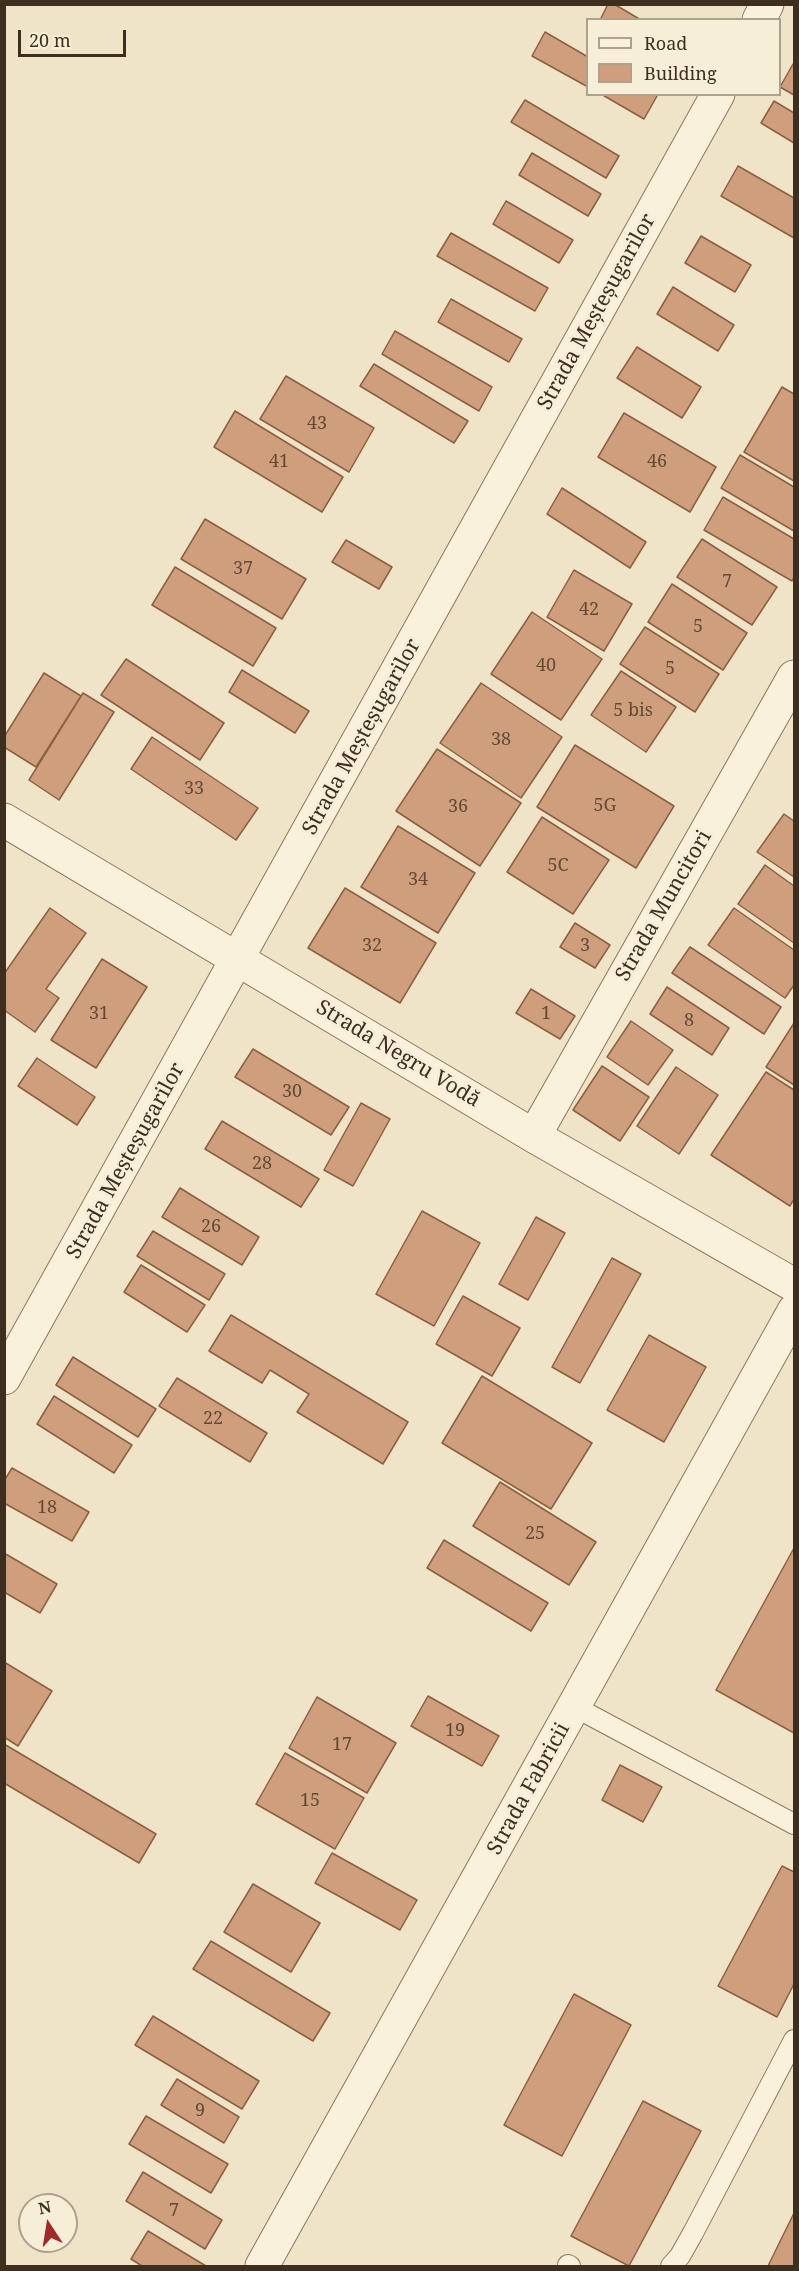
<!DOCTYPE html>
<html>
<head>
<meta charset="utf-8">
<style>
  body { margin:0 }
  #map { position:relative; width:799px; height:2271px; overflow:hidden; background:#f0e4c8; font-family:"Noto Serif",serif }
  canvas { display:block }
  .frame { position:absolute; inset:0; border:6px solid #3d2e20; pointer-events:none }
  .legend { position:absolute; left:586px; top:18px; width:195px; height:78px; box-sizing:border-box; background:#f7eed8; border:2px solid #ada18e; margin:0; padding:8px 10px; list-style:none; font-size:18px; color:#3d2e20 }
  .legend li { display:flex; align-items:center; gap:12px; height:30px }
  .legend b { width:30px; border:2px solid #ada18e }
  .north { position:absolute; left:18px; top:2193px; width:60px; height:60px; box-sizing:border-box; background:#f7eed8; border:2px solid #ada18e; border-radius:50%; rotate:348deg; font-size:16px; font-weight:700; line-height:24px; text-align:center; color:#3d2e20 }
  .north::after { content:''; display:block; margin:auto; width:21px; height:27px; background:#9e2a2b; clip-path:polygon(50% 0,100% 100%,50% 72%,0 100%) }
  .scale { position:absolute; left:18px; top:30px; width:108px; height:27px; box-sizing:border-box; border:3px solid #3d2e20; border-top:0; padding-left:8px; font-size:18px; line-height:21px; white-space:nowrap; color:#3d2e20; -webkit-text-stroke:4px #f7eed8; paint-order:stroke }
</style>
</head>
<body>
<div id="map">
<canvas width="799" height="2271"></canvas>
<div class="frame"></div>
<ul class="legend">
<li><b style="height:8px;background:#faf1dc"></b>Road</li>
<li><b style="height:16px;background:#cf9f7d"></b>Building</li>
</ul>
<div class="north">N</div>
<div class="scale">20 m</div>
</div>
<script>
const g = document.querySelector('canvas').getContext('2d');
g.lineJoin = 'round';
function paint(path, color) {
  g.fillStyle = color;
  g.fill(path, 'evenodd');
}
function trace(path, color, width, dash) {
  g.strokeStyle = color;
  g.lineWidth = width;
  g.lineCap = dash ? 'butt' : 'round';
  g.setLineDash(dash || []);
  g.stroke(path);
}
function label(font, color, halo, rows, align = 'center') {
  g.font = font + ' "Noto Serif",serif';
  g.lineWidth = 6;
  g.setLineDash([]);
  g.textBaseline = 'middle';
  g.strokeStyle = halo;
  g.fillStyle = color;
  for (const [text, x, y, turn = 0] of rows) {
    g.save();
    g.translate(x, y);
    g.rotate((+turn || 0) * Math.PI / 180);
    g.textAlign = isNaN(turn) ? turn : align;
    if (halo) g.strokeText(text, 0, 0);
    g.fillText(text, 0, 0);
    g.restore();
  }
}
const building = new Path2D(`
  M608,4H614L641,20H600Z
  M545,32L588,57V87L532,56Z
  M793,64L794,65V95L780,87Z
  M601,94H654L657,96L644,119Z
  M525,100L619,156L606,178L511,122Z
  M774,101L794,113V143L761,123Z
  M532,153L601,194L588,216L519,175Z
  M738,166L794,198V238L721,196Z
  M506,201L573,240L559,263L493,224Z
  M451,233L548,288L535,311L437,256Z
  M701,236L751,265L735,292L685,263Z
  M673,287L734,325L718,351L657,314Z
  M451,299L522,339L509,362L438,322Z
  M395,331L492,387L479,411L382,354Z
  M637,347L701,387L682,418L617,378Z
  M374,364L468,421L454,443L360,386Z
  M286,376L374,428L349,472L260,419Z
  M782,387L794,394V481L744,452Z
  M235,411L343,477L322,512L214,447Z
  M624,413L716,467L690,512L598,457Z
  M740,455L794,487V531L721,488Z
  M562,488L646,542L630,568L547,514Z
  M723,497L794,539V577L792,581L704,530Z
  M205,519L306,579L282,619L181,559Z
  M702,539L777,587L752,625L677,577Z
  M346,540L392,567L379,589L332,562Z
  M175,567L276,628L253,666L152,605Z
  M574,570L632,604L604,651L547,617Z
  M672,584L747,633L723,670L648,622Z
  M532,612L602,659L561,720L491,674Z
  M645,627L719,674L695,712L620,664Z
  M126,659L224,723L200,760L101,695Z
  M242,670L309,711L295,733L229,692Z
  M621,671L676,707L646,752L591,715Z
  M44,673L81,696L36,767L4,747V737Z
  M481,683L562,737L521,798L440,743Z
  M83,693L114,712L59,800L29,780Z
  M152,737L258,808L236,840L131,769Z
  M575,745L674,806L636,868L537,807Z
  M437,749L521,803L480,866L396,811Z
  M784,814L794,821V877L757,852Z
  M542,817L609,860L573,914L507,872Z
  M398,826L475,873L438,933L361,887Z
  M765,865L794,886V943L738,904Z
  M345,888L436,943L400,1003L308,948Z
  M50,908L86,933L46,989L59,998L35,1032L4,1010V974Z
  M734,908L794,950V985L785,998L708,945Z
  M575,923L610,945L595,968L560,947Z
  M690,947L781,1007L764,1034L672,973Z
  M102,959L147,987L96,1068L51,1040Z
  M667,987L729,1028L712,1055L650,1014Z
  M531,989L575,1016L560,1039L516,1013Z
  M631,1021L673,1050L648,1085L607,1057Z
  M794,1023V1085L766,1067Z
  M253,1049L349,1107L331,1135L235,1077Z
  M37,1058L95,1097L77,1125L18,1086Z
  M602,1066L649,1097L620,1141L573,1110Z
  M676,1067L718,1095L679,1154L637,1126Z
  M766,1072L794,1090V1199L790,1206L711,1155Z
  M361,1103L390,1119L353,1186L324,1170Z
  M222,1121L319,1179L301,1207L205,1149Z
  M180,1188L259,1237L242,1265L162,1217Z
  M422,1211L480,1243L434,1326L376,1294Z
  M536,1217L565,1233L528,1300L499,1284Z
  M153,1231L225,1274L209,1300L137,1256Z
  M612,1258L641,1274L580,1383L552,1367Z
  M141,1265L205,1305L187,1332L124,1292Z
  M463,1296L520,1328L492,1376L436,1344Z
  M231,1315L408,1422L383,1464L297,1412L309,1394L270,1370L262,1383L209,1351Z
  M649,1335L706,1367L664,1442L607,1410Z
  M73,1357L156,1409L138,1437L56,1385Z
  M482,1376L592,1443L551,1509L442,1443Z
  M177,1378L267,1433L250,1462L159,1406Z
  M54,1396L132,1445L114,1473L37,1424Z
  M12,1468L89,1512L72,1541L4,1503V1481Z
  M500,1482L596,1542L569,1585L473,1526Z
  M444,1540L548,1603L531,1631L427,1568Z
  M794,1548V1733L716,1690Z
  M4,1553L57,1584L40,1613L4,1592Z
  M4,1662L52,1691L18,1746L4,1737Z
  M428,1696L499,1736L482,1766L411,1726Z
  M317,1697L396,1743L367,1793L289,1748Z
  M4,1744L156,1834L139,1863L4,1783Z
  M285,1753L364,1798L335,1849L256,1804Z
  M620,1765L662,1787L643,1822L602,1800Z
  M332,1853L417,1900L400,1930L315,1883Z
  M782,1866L794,1872V1984L777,2017L718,1986Z
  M253,1884L320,1923L291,1972L224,1932Z
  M211,1941L330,2013L313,2041L193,1969Z
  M574,1994L631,2025L562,2156L504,2125Z
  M153,2016L259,2081L242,2109L135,2045Z
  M177,2079L239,2117L224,2143L161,2105Z
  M643,2101L701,2131L629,2266L571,2236Z
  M146,2116L228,2164L211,2193L129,2144Z
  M143,2172L222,2220L205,2249L126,2201Z
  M794,2213V2266H768Z
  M148,2231L206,2266H142L131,2259Z`);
paint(building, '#cf9f7d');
trace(building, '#8d5f41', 1.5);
const service = new Path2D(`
  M575,1707L794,1824
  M568,2265L570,2266
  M671,2266L680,2256L693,2233L794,2040`);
const minor = new Path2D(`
  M759,20L767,4
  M4,820L534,1136L794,1285
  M534,1136L794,677
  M4,1378L718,94
  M262,2266L794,1311`);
trace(service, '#8d765c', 22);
trace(minor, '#8d765c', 35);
trace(service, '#faf1dc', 20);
trace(minor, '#faf1dc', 33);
label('18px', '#624a37', null, [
  ["43",317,424],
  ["41",279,462],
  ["46",657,462],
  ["37",243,569],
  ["7",727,582],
  ["42",589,610],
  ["5",698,627],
  ["40",546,666],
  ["5",670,669],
  ["5 bis",633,711],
  ["38",501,740],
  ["33",194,789],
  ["5G",605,806],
  ["36",458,807],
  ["5C",558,866],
  ["34",418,880],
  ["32",372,946],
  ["3",585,946],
  ["31",99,1014],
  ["1",546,1014],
  ["8",689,1021],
  ["30",292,1092],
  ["28",262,1164],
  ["26",211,1227],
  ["22",213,1419],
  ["18",47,1508],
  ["25",535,1534],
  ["19",455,1731],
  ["17",342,1745],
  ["15",310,1801],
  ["9",200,2111],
  ["7",174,2211]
]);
label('21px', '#3d2e20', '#f7eed8', [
  ["Strada Meșteșugarilor",597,312,-61],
  ["Strada Meșteșugarilor",362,737,-61],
  ["Strada Muncitori",664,906,-60],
  ["Strada Negru Vodă",398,1054,31],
  ["Strada Meșteșugarilor",126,1161,-61],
  ["Strada Fabricii",529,1789,-61]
]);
</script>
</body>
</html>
